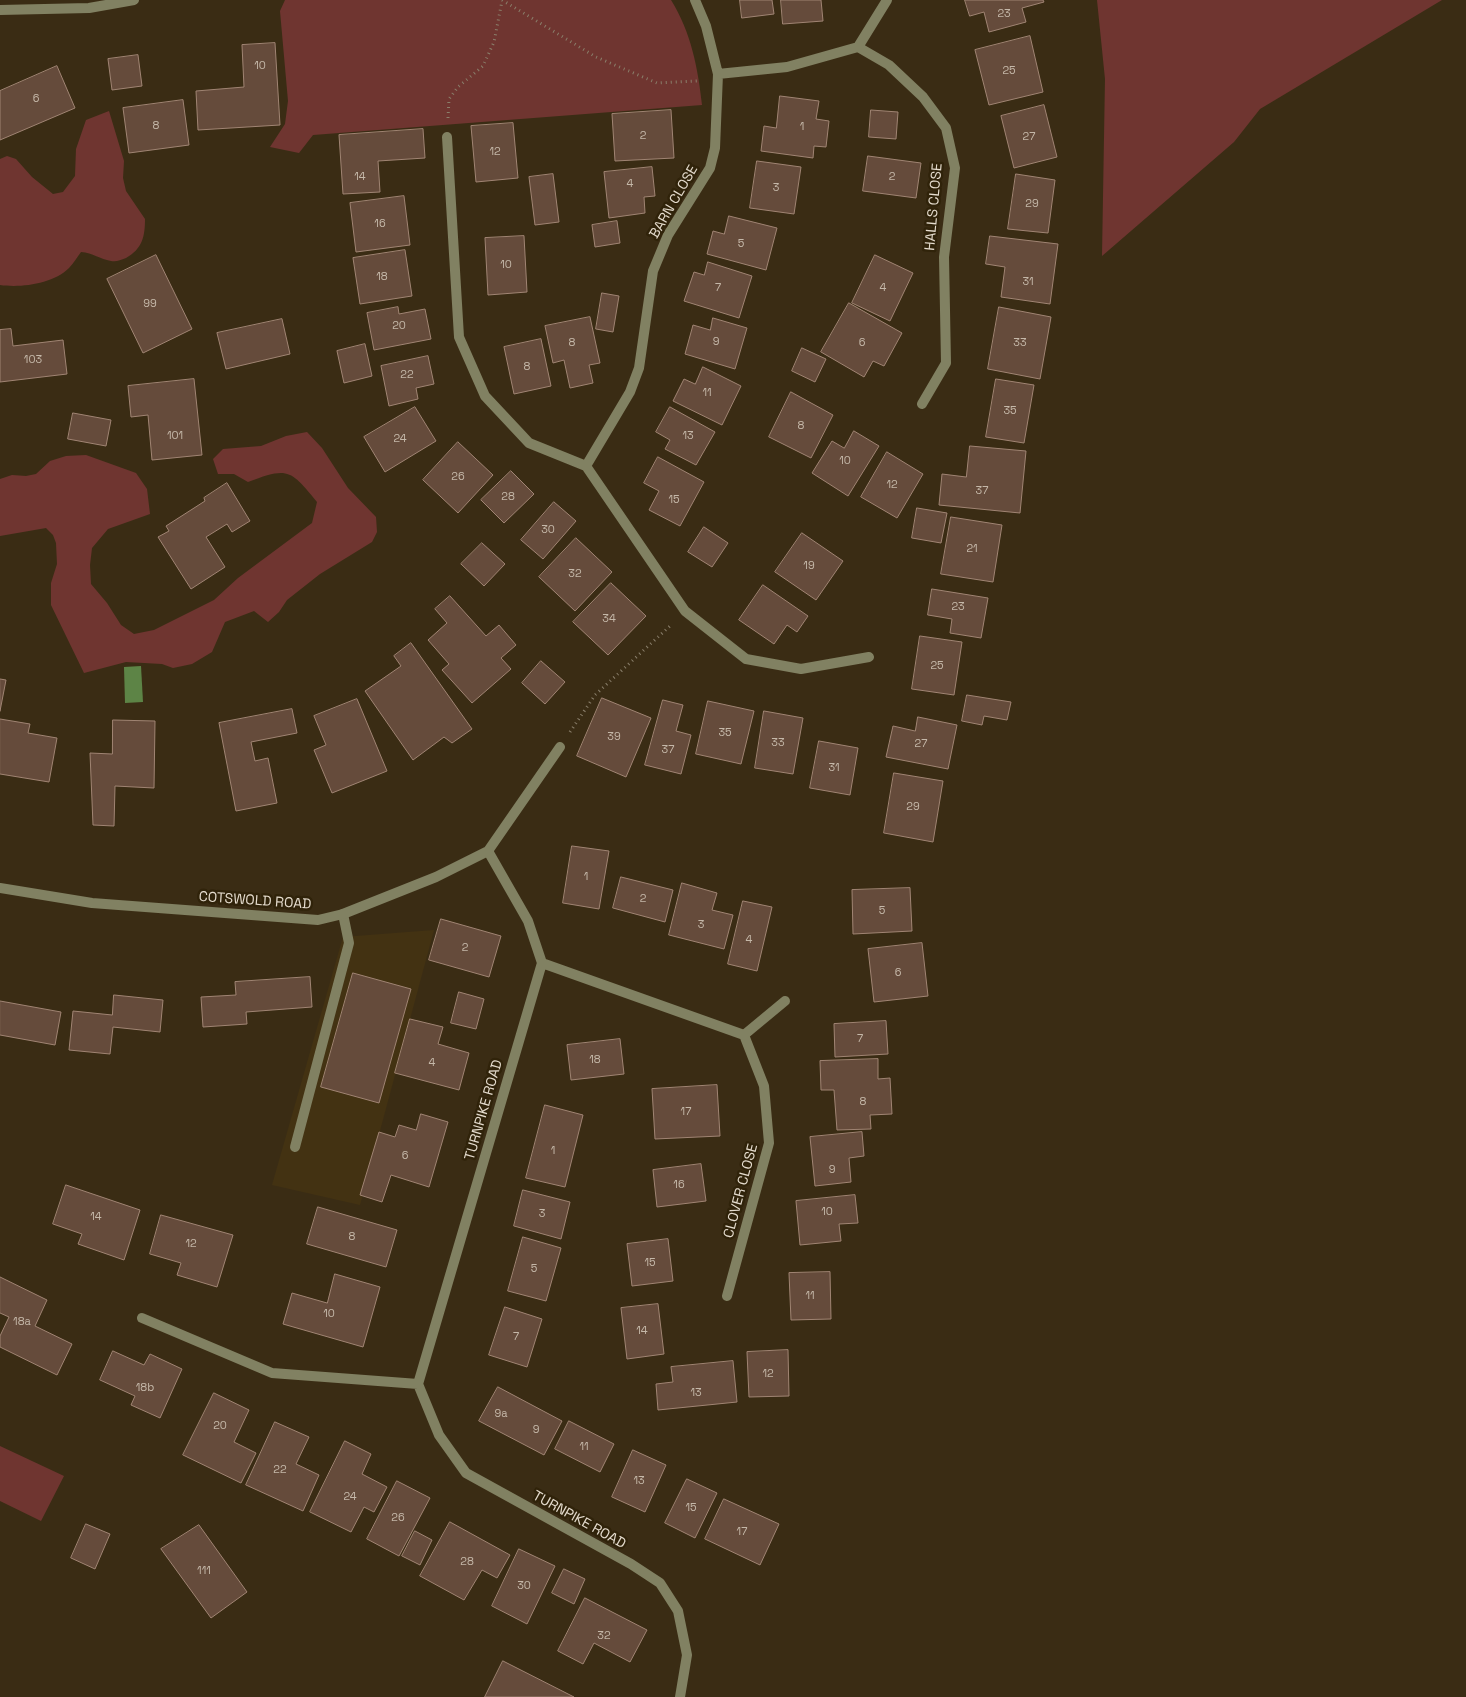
<!DOCTYPE html>
<html>
<head>
<meta charset="utf-8">
<style>
  body { margin:0 }
  canvas { display:block; background:#3a2c14 }
</style>
</head>
<body>
<canvas width="1466" height="1697"></canvas>
<script>
const g = document.querySelector('canvas').getContext('2d');
g.lineJoin = 'round';
function paint(path, color) {
  g.fillStyle = color;
  g.fill(path, 'evenodd');
}
function trace(path, color, width, dash) {
  g.strokeStyle = color;
  g.lineWidth = width;
  g.lineCap = dash ? 'butt' : 'round';
  g.setLineDash(dash || []);
  g.stroke(path);
}
function label(font, color, halo, rows, align = 'center') {
  g.font = font + ' "Space Grotesk",sans-serif';
  g.lineWidth = 5;
  g.setLineDash([]);
  g.textBaseline = 'middle';
  g.strokeStyle = halo;
  g.fillStyle = color;
  for (const [text, x, y, turn = 0] of rows) {
    g.save();
    g.translate(x, y);
    g.rotate((+turn || 0) * Math.PI / 180);
    g.textAlign = isNaN(turn) ? turn : align;
    if (halo) g.strokeText(text, 0, 0);
    g.fillText(text, 0, 0);
    g.restore();
  }
}
paint(new Path2D(`
  M434,930L360,1205L272,1185L343,937Z`), '#433212');
paint(new Path2D(`
  M285,0H671C691,32 698,68 702,105L313,135L299,153L270,147L285,124L288,101L280,11Z
  M1097,0H1442L1260,109L1234,142L1102,256L1105,79Z
  M109,111L124,161L123,178L126,191L145,219C145,237 142,249 126,258C120,260 117,262 111,261C100,259 93,253 81,252C77,257 74,263 69,268C53,284 21,288 0,285V159L7,156L16,159L32,177L53,194L63,192L75,176L76,149L86,120Z
  M307,432L322,448L348,488L376,517L377,532L372,542L320,574L287,600L279,612L268,622L254,611L225,622L212,652L192,664L173,668L162,664L126,662L84,673L51,605V583L57,564L56,543L53,535L46,528L0,536V479L12,475L26,476L36,474L50,461L66,456L86,455L136,473L147,489L150,514L108,529L92,548L90,565L91,584L107,603L121,625L134,634L154,630L214,600L238,578L312,523L317,502C290,469 288,467 248,482L234,474H218L213,459L223,449L261,446L286,436Z
  M0,1446L64,1476L41,1521L0,1501Z`), '#6f3530');
paint(new Path2D(`
  M141,666L143,702L125,703L124,667Z`), '#5d8446');
const building = new Path2D(`
  M740,0H772L774,14L742,18Z
  M781,0H821L823,21L783,24Z
  M965,0H1043L1044,2L1022,8L1026,22L989,32L984,12L970,16Z
  M1030,36L1043,92L989,105L975,50Z
  M275,43L280,125L198,130L196,91L244,87L242,45Z
  M138,55L142,86L112,90L108,59Z
  M57,66L75,108L0,140V91Z
  M780,96L819,101L816,119L829,121L826,147L814,146L813,158L761,151L764,126L776,128Z
  M183,100L189,145L129,153L123,108Z
  M1044,105L1057,157L1014,168L1001,116Z
  M671,110L674,158L615,161L612,114Z
  M871,110L898,112L896,139L869,137Z
  M513,123L518,178L476,182L471,126Z
  M423,129L425,158L378,161L380,192L343,194L339,135Z
  M868,156L921,163L916,198L863,191Z
  M757,161L801,167L794,214L750,208Z
  M652,167L655,196L644,197L645,213L609,218L604,172Z
  M553,174L559,222L535,225L529,177Z
  M1016,174L1055,180L1048,233L1008,229Z
  M404,196L410,245L356,252L350,203Z
  M729,216L777,228L766,270L707,254L713,231L724,234Z
  M617,221L620,243L595,247L592,225Z
  M524,236L527,292L488,295L485,238Z
  M990,236L1058,244L1050,304L1001,297L1005,267L986,264Z
  M405,250L412,296L360,304L353,258Z
  M156,255L192,329L143,353L107,279Z
  M875,255L913,273L890,321L852,303Z
  M708,262L752,276L739,318L684,301L694,272L704,275Z
  M602,293L619,296L613,332L596,329Z
  M849,303L902,333L884,366L873,361L864,377L821,352Z
  M398,307L399,314L425,309L431,339L374,350L367,313Z
  M999,307L1051,317L1040,379L988,369Z
  M590,317L600,363L589,365L593,383L570,388L564,360L553,363L545,326Z
  M713,318L747,328L735,369L685,354L693,325L710,330Z
  M282,319L290,354L226,369L217,333Z
  M11,329L13,346L63,340L67,374L0,382V330Z
  M541,339L551,386L514,394L504,347Z
  M365,344L372,376L344,383L337,351Z
  M802,348L826,359L815,382L792,371Z
  M428,356L434,384L416,388L418,399L389,406L381,366Z
  M703,367L741,386L722,425L673,401L684,379L695,384Z
  M194,379L202,455L152,460L148,415L131,417L128,386Z
  M996,379L1034,385L1024,443L986,437Z
  M791,392L833,415L811,458L769,437Z
  M415,407L436,441L385,472L364,437Z
  M670,407L715,432L696,465L665,449L670,440L656,432Z
  M73,413L111,420L106,446L68,439Z
  M854,431L879,446L848,496L812,473L832,441L844,448Z
  M458,442L493,475L458,513L423,480Z
  M970,446L1026,451L1020,513L939,505L942,474L966,477Z
  M887,452L923,474L897,518L861,497Z
  M658,457L704,482L680,526L649,510L659,491L644,483Z
  M511,471L534,494L504,523L481,500Z
  M227,483L250,521L232,532L227,524L206,537L225,567L191,589L158,537L169,531L166,526L205,501L204,498Z
  M554,502L576,521L543,559L521,540Z
  M917,508L947,513L941,543L912,538Z
  M951,517L1002,525L993,582L941,574Z
  M704,527L728,543L712,567L688,552Z
  M802,533L843,561L816,600L775,572Z
  M576,538L612,572L575,611L539,577Z
  M482,543L505,564L484,586L461,564Z
  M611,583L646,616L608,655L573,622Z
  M763,585L808,616L797,632L787,625L774,644L739,620Z
  M932,589L988,598L981,638L950,633L952,619L928,615Z
  M450,596L486,636L499,625L516,645L501,658L511,669L472,703L442,670L449,664L428,640L447,623L435,609Z
  M920,636L962,642L954,695L912,689Z
  M411,643L472,729L452,743L444,737L413,760L365,691L401,666L394,656Z
  M541,661L565,682L545,704L522,683Z
  M0,679L6,680L0,711Z
  M967,695L1011,702L1007,720L984,716L982,725L962,721Z
  M602,698L651,718L626,777L577,756Z
  M357,699L387,771L332,793L314,750L326,745L314,716Z
  M663,700L683,705L676,731L691,735L681,774L645,765Z
  M708,701L754,711L741,764L696,754Z
  M292,709L297,733L251,742L255,761L268,758L277,803L236,811L219,723Z
  M764,711L803,718L793,774L755,768Z
  M918,717L957,725L948,769L886,757L893,726L915,731Z
  M0,719L30,724L28,733L57,738L49,782L0,774Z
  M113,720L155,721L154,788L115,786L114,826L93,825L90,753L112,754Z
  M819,741L858,748L850,795L810,788Z
  M894,773L943,781L933,842L884,833Z
  M572,846L609,851L599,909L563,903Z
  M621,877L673,890L665,922L613,908Z
  M682,883L717,893L712,910L733,915L724,949L669,935Z
  M910,888L912,931L853,934L852,890Z
  M743,901L772,907L757,971L728,964Z
  M441,919L501,936L489,977L429,960Z
  M922,943L928,996L874,1002L868,949Z
  M353,973L411,989L379,1103L321,1087Z
  M310,977L312,1007L246,1012L247,1024L203,1027L201,997L236,995L235,982Z
  M459,992L484,999L476,1029L451,1023Z
  M114,995L163,1000L160,1032L113,1027L110,1054L69,1050L73,1011L112,1015Z
  M0,1001L61,1012L55,1045L0,1035Z
  M410,1019L443,1027L438,1044L469,1053L459,1090L395,1073Z
  M886,1021L888,1054L835,1057L834,1024Z
  M620,1039L624,1074L571,1080L567,1045Z
  M878,1059V1079L890,1078L892,1114L870,1115L871,1129L837,1130L834,1090H821L820,1061Z
  M717,1085L720,1136L655,1139L652,1089Z
  M545,1105L583,1115L565,1187L526,1178Z
  M421,1114L448,1122L429,1187L391,1175L382,1202L360,1195L379,1132L395,1137L399,1125L416,1130Z
  M862,1132L864,1156L849,1158L851,1182L815,1186L810,1137Z
  M701,1164L706,1201L657,1207L653,1170Z
  M66,1185L140,1210L124,1260L78,1244L82,1234L53,1224Z
  M523,1190L570,1202L561,1239L514,1226Z
  M855,1195L858,1223L839,1224L841,1241L800,1245L796,1201Z
  M318,1207L397,1230L386,1267L307,1244Z
  M161,1215L233,1235L217,1287L177,1275L181,1263L150,1254Z
  M523,1237L561,1248L546,1301L508,1291Z
  M668,1239L673,1281L632,1286L627,1244Z
  M830,1272L831,1319L791,1320L789,1273Z
  M335,1274L380,1287L363,1347L283,1324L292,1293L327,1303Z
  M0,1277L47,1300L35,1326L72,1344L57,1375L0,1347V1336L9,1317L0,1313Z
  M658,1304L664,1354L627,1359L621,1308Z
  M505,1307L542,1319L527,1367L489,1355Z
  M788,1350L789,1396L749,1397L747,1352Z
  M113,1351L144,1365L150,1354L182,1369L160,1418L131,1405L135,1396L100,1380Z
  M733,1361L737,1402L658,1410L656,1384L673,1382L671,1367Z
  M498,1387L562,1421L544,1455L479,1421Z
  M214,1393L249,1410L234,1442L256,1453L241,1483L183,1455Z
  M569,1421L614,1444L600,1472L555,1449Z
  M275,1422L309,1437L296,1464L319,1475L303,1511L246,1485Z
  M345,1441L371,1454L362,1474L387,1487L374,1512L364,1507L351,1532L310,1512Z
  M633,1450L666,1465L645,1512L612,1497Z
  M687,1479L717,1493L695,1538L665,1523Z
  M397,1481L430,1498L399,1556L367,1539Z
  M724,1499L779,1524L760,1565L705,1539Z
  M450,1522L510,1555L497,1578L482,1570L464,1600L420,1576Z
  M86,1524L110,1534L95,1569L71,1558Z
  M199,1525L247,1592L211,1618L161,1549Z
  M415,1531L432,1540L420,1565L402,1556Z
  M519,1549L555,1566L527,1624L492,1606Z
  M564,1569L585,1579L574,1604L552,1593Z
  M585,1598L647,1630L630,1662L594,1643L583,1664L558,1651Z
  M503,1661L574,1697H485Z`);
paint(building, '#654b3b');
trace(building, '#a08473', 1);
trace(new Path2D(`
  M502,0L596,57L657,83L697,81
  M448,118L449,99L458,87L483,66L494,42L502,1
  M570,732L595,695L670,626`), '#8a7f6b', 3, [1, 4]);
trace(new Path2D(`
  M744,1035L785,1001
  M295,1147L349,943L343,914`), '#818162', 10);
trace(new Path2D(`
  M0,10L89,8L134,0
  M858,47L887,0
  M718,74L787,67L858,47L889,65L923,97L946,128L955,168L944,257L946,363L922,404
  M447,137L459,337L485,396L529,443L586,466L685,611L746,659L801,669L869,657
  M586,466L630,392L639,368L653,271L668,235L710,168L715,148L718,74L706,26L695,0
  M488,851L528,921L542,963L418,1384L439,1435L466,1473L631,1564L660,1583L678,1611L687,1655L680,1697
  M0,888L92,903L318,920L343,914L436,877L488,851L560,747
  M542,963L744,1035L764,1086L769,1143L727,1296
  M142,1318L272,1373L418,1384`), '#818162', 10);
label('11px', '#c5b8a9', null, [
  ["23",1004,14],
  ["10",260,66],
  ["25",1009,71],
  ["6",36,99],
  ["8",156,126],
  ["1",802,127],
  ["2",643,136],
  ["27",1029,137],
  ["12",495,152],
  ["14",360,177],
  ["2",892,177],
  ["4",630,184],
  ["3",776,188],
  ["29",1032,204],
  ["16",380,224],
  ["5",741,244],
  ["10",506,265],
  ["18",382,277],
  ["31",1028,282],
  ["7",718,288],
  ["4",883,288],
  ["99",150,304],
  ["20",399,326],
  ["9",716,342],
  ["8",572,343],
  ["6",862,343],
  ["33",1020,343],
  ["103",33,360],
  ["8",527,367],
  ["22",407,375],
  ["11",707,393],
  ["35",1010,411],
  ["8",801,426],
  ["101",175,436],
  ["13",688,436],
  ["24",400,439],
  ["10",845,461],
  ["26",458,477],
  ["12",892,485],
  ["37",982,491],
  ["28",508,497],
  ["15",674,500],
  ["30",548,530],
  ["21",972,549],
  ["19",809,566],
  ["32",575,574],
  ["23",958,607],
  ["34",609,619],
  ["25",937,666],
  ["35",725,733],
  ["39",614,737],
  ["33",778,743],
  ["27",921,744],
  ["37",668,750],
  ["31",834,768],
  ["29",913,807],
  ["1",586,877],
  ["2",643,899],
  ["5",882,911],
  ["3",701,925],
  ["4",749,940],
  ["2",465,948],
  ["6",898,973],
  ["7",860,1039],
  ["18",595,1060],
  ["4",432,1063],
  ["8",863,1102],
  ["17",686,1112],
  ["1",553,1151],
  ["6",405,1156],
  ["9",832,1170],
  ["16",679,1185],
  ["10",827,1212],
  ["3",542,1214],
  ["14",96,1217],
  ["8",352,1237],
  ["12",191,1244],
  ["15",650,1263],
  ["5",534,1269],
  ["11",810,1296],
  ["10",329,1314],
  ["18a",22,1322],
  ["14",642,1331],
  ["7",516,1337],
  ["12",768,1374],
  ["18b",145,1388],
  ["13",696,1393],
  ["9a",501,1414],
  ["20",220,1426],
  ["9",536,1430],
  ["11",584,1447],
  ["22",280,1470],
  ["13",639,1481],
  ["24",350,1497],
  ["15",691,1508],
  ["26",398,1518],
  ["17",742,1532],
  ["28",467,1562],
  ["111",204,1571],
  ["30",524,1586],
  ["32",604,1636]
]);
label('14px', '#e5dcce', '#30230a', [
  ["BARN CLOSE",674,202,-60],
  ["HALLS CLOSE",934,207,-85],
  ["COTSWOLD ROAD",255,901,4],
  ["TURNPIKE ROAD",484,1110,-74],
  ["CLOVER CLOSE",741,1191,-75],
  ["TURNPIKE ROAD",579,1520,29]
]);
</script>
</body>
</html>
